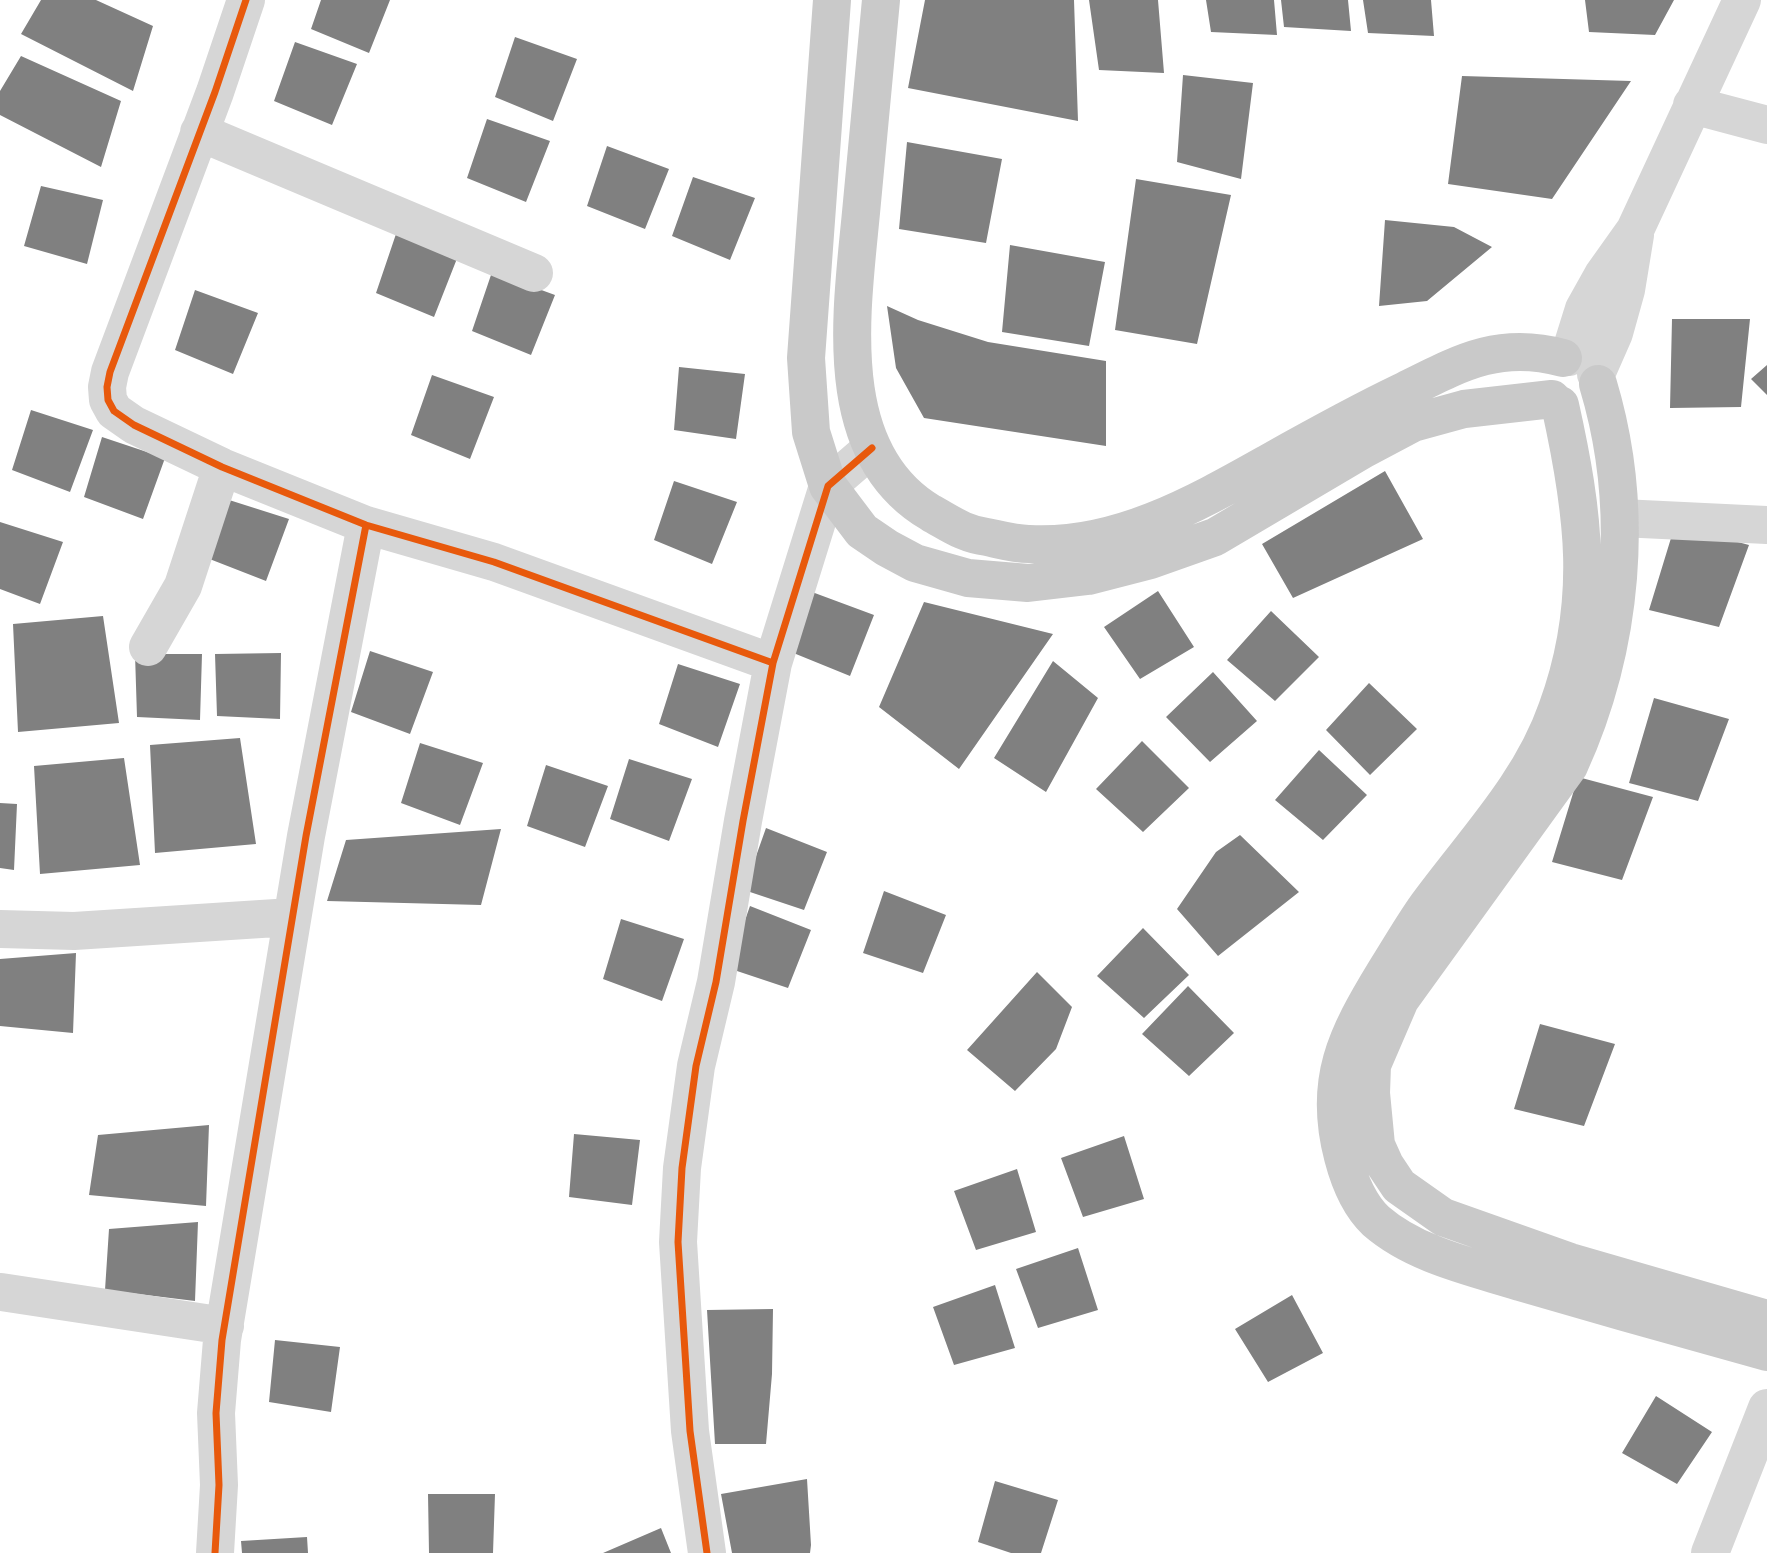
<!DOCTYPE html>
<html>
<head>
<meta charset="utf-8">
<style>
  body { margin:0 }
  canvas { display:block; background:#fff }
</style>
</head>
<body>
<canvas width="1767" height="1553"></canvas>
<script>
const g = document.querySelector('canvas').getContext('2d');
g.lineJoin = 'round';
function paint(path, color) {
  g.fillStyle = color;
  g.fill(path, 'evenodd');
}
function trace(path, color, width, dash) {
  g.strokeStyle = color;
  g.lineWidth = width;
  g.lineCap = dash ? 'butt' : 'round';
  g.setLineDash(dash || []);
  g.stroke(path);
}
paint(new Path2D(`
  M41,0H96L153,26L133,91L21,34Z
  M321,0H390L369,53L311,29Z
  M925,0H1074L1078,121L908,88Z
  M1089,0H1158L1164,73L1099,70Z
  M1206,0H1274L1277,35L1211,32Z
  M1281,0H1348L1351,31L1284,27Z
  M1363,0H1431L1434,36L1368,33Z
  M1585,0H1674L1655,35L1589,32Z
  M515,37L577,59L553,121L495,97Z
  M295,42L357,64L332,125L274,101Z
  M21,56L121,101L101,167L0,115V91Z
  M1183,75L1253,83L1241,179L1177,162Z
  M1462,76L1631,81L1552,199L1448,184Z
  M487,119L550,141L526,202L467,178Z
  M907,142L1002,159L986,243L899,229Z
  M607,146L669,169L645,229L587,206Z
  M693,177L755,198L730,260L672,236Z
  M1136,179L1231,195L1197,344L1115,330Z
  M41,186L103,200L87,264L24,246Z
  M1385,220L1454,227L1492,247L1427,301L1379,306Z
  M396,234L458,256L434,317L376,293Z
  M1010,245L1105,262L1089,346L1002,332Z
  M492,272L555,295L531,355L472,331Z
  M195,290L258,313L233,374L175,350Z
  M887,306L918,320L988,342L1106,361V446L924,418L896,368Z
  M1672,319H1750L1741,407L1670,408Z
  M1767,365V395L1751,379Z
  M679,367L745,374L736,439L674,430Z
  M432,375L494,397L470,459L411,435Z
  M31,410L93,430L70,492L12,470Z
  M102,437L165,458L143,519L84,497Z
  M1385,471L1423,539L1293,598L1262,544Z
  M674,481L737,502L712,564L654,540Z
  M226,499L289,519L266,581L207,558Z
  M0,522L63,542L40,604L0,589Z
  M1675,525L1749,545L1719,627L1649,610Z
  M1158,591L1194,647L1140,679L1104,627Z
  M812,592L874,615L850,676L791,652Z
  M924,602L1053,634L959,769L879,707Z
  M1271,611L1319,657L1275,701L1227,660Z
  M103,616L119,723L18,732L13,624Z
  M370,651L433,672L410,734L351,712Z
  M281,653L280,719L217,716L215,654Z
  M135,654H202L200,720L137,717Z
  M1053,661L1098,698L1046,792L994,758Z
  M678,664L740,684L718,747L659,724Z
  M1213,672L1257,721L1210,762L1166,717Z
  M1369,683L1417,729L1370,775L1326,730Z
  M1654,698L1729,719L1698,801L1629,783Z
  M240,738L256,844L155,853L150,745Z
  M1142,741L1189,788L1143,832L1096,789Z
  M420,743L483,763L460,825L401,803Z
  M1319,750L1367,795L1323,840L1275,800Z
  M124,758L140,865L40,874L34,766Z
  M629,759L692,779L669,841L610,819Z
  M546,765L608,786L585,847L527,826Z
  M1578,777L1653,797L1622,880L1552,862Z
  M0,803L17,804L14,870L0,868Z
  M766,828L827,852L804,910L744,890Z
  M501,829L481,905L327,901L346,840Z
  M1240,835L1299,892L1218,956L1177,909L1216,852Z
  M884,891L946,915L923,973L863,953Z
  M750,906L811,930L788,988L728,968Z
  M621,919L684,939L662,1001L603,979Z
  M1143,928L1189,975L1144,1018L1097,976Z
  M76,953L73,1033L0,1026V959Z
  M1037,972L1072,1007L1056,1049L1015,1091L967,1050Z
  M1188,986L1234,1033L1189,1076L1142,1034Z
  M1540,1024L1615,1044L1584,1126L1514,1109Z
  M209,1125L206,1206L89,1195L98,1135Z
  M574,1134L640,1140L632,1205L569,1197Z
  M1124,1136L1144,1199L1083,1217L1061,1158Z
  M1017,1169L1036,1232L976,1250L954,1191Z
  M198,1222L195,1301L105,1290L109,1229Z
  M1078,1248L1098,1310L1038,1328L1016,1269Z
  M995,1285L1015,1348L954,1365L933,1307Z
  M1292,1295L1323,1353L1268,1382L1235,1329Z
  M773,1309L772,1374L766,1444H715L707,1310Z
  M275,1340L340,1347L331,1412L269,1402Z
  M1656,1396L1712,1432L1677,1484L1622,1453Z
  M807,1479L811,1545L810,1553H732L721,1494Z
  M995,1481L1058,1500L1041,1553H1011L978,1542Z
  M428,1494H495L493,1553H429Z
  M661,1528L671,1553H603Z
  M307,1537L308,1553H242L241,1541Z`), '#808080');
trace(new Path2D(`
  M246,0L215,92L110,372L107,387L108,400L114,411L134,425L222,467L366,525L494,562L773,663
  M1692,105L1767,125
  M199,132L534,273
  M1569,357L1584,309L1603,275L1635,230L1742,0
  M1596,374L1614,333L1626,290L1635,235
  M1621,518L1767,525
  M148,647L183,586L222,467
  M0,929L74,931L292,917
  M1,1292L225,1326
  M215,1553L219,1485L216,1413L222,1340L306,836L366,525
  M707,1553L690,1431L678,1242L682,1168L696,1066L716,982L743,821L773,663L828,486L872,448
  M1710,1553L1767,1408`), '#d6d6d6', 38);
trace(new Path2D(`
  M832,0L806,358L811,432L828,486L862,531L887,548L915,563L968,578L1028,583L1088,576L1150,560L1215,537L1364,449L1413,423L1464,409L1552,399
  M881,0C875,67 868,135 862,202C853,304 826,451 931,513C951,524 964,534 987,537C1001,540 1015,544 1029,544C1117,549 1197,503 1270,462C1313,438 1356,414 1400,393C1458,364 1498,340 1563,358
  M1598,384C1636,510 1623,647 1569,766L1400,1000L1372,1065L1371,1093L1376,1145L1385,1165L1399,1186L1443,1217L1570,1262L1767,1319
  M1560,405C1584,513 1596,603 1557,709C1531,784 1473,843 1427,906C1412,927 1399,950 1385,972C1346,1036 1323,1081 1343,1157C1349,1180 1358,1204 1376,1221C1415,1255 1472,1267 1520,1282C1602,1306 1685,1329 1767,1352`), '#c9c9c9', 38);
trace(new Path2D(`
  M246,0L215,92L110,372L107,387L108,400L114,411L134,425L222,467L366,525L494,562L773,663
  M215,1553L219,1485L216,1413L222,1340L306,836L366,525
  M707,1553L690,1431L678,1242L682,1168L696,1066L716,982L743,821L773,663L828,486L872,448`), '#e8590c', 7);
</script>
</body>
</html>
